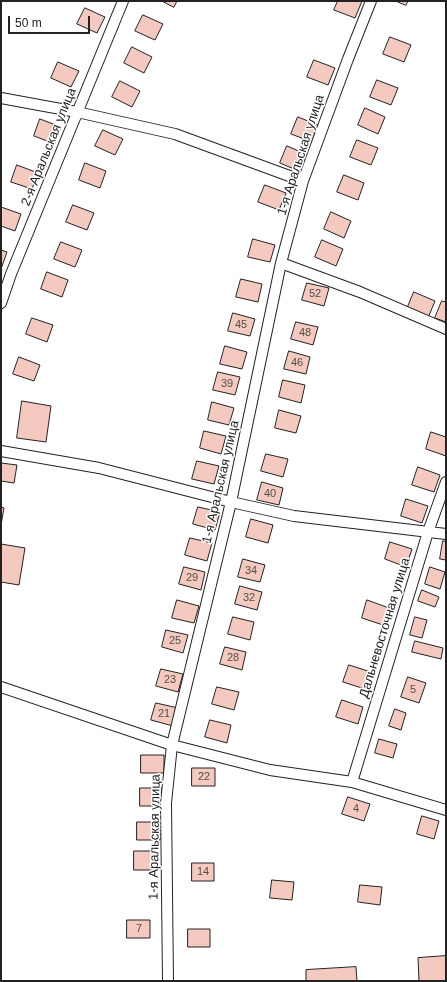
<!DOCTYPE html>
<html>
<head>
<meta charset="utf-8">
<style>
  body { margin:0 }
  #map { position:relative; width:447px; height:982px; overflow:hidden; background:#fff; font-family:Arial,sans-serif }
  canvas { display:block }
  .frame { position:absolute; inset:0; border:2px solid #222; pointer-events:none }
  .scale { position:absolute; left:8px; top:16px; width:82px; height:18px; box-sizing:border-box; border:2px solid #222; border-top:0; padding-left:5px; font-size:12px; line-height:14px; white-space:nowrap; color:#222; -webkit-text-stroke:3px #fff; paint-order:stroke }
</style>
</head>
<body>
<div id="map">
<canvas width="447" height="982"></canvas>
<div class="frame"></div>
<div class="scale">50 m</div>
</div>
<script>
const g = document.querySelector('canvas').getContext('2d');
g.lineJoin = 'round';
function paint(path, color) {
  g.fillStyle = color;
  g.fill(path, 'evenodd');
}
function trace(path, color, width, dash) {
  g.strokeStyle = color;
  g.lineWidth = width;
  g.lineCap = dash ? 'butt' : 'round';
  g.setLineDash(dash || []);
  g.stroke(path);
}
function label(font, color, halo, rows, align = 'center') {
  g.font = font + ' Arial,sans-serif';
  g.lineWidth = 3;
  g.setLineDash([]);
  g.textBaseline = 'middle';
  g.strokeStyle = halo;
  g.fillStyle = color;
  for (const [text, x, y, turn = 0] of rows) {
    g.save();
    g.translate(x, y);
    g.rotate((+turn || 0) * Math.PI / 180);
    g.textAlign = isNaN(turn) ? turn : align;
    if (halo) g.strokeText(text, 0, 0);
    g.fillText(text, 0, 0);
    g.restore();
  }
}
const building = new Path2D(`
  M162,1H177L174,7Z
  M338,1H362L355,18L334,10Z
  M396,1H408L406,5Z
  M85,8L105,17L97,33L77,24Z
  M143,15L163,24L155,40L135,31Z
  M390,37L411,45L404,62L383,54Z
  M132,47L152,57L144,73L124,63Z
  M314,60L335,68L328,85L307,77Z
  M58,62L79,71L71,87L51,78Z
  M377,80L398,88L391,105L370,97Z
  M120,81L140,91L132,107L112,97Z
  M365,108L385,117L378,134L358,125Z
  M298,117L318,125L312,142L291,134Z
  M40,119L61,127L55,144L34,136Z
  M103,130L123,139L115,155L95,146Z
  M357,140L378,148L371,165L350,157Z
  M287,146L308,155L301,172L280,163Z
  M85,163L106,171L100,188L79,180Z
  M17,165L38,173L32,189L11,182Z
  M344,175L364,183L358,200L337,192Z
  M265,185L286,193L279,210L258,202Z
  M73,205L94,213L87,230L66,222Z
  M1,207L21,214L15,231L1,226Z
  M331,212L351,221L344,238L324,229Z
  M253,239L275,245L270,262L248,257Z
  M322,240L343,249L336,266L315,257Z
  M61,242L82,250L75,267L54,259Z
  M1,250L7,252L1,269Z
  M47,272L68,280L62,297L41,289Z
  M241,279L262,284L258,302L236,297Z
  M307,283L329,288L324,306L302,300Z
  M414,292L435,301L428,318L407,309Z
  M442,301L446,302V322L435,318Z
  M233,313L255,319L250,336L228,331Z
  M32,318L53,325L47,342L26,334Z
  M296,322L318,327L313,345L291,339Z
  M225,346L247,352L242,369L220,364Z
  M289,351L310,357L306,374L284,369Z
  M19,357L40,365L34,381L13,374Z
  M218,372L240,377L235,395L213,390Z
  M283,380L305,385L301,403L279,397Z
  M22,401L51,406L46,442L17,438Z
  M212,402L234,408L229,425L208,420Z
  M279,410L301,416L296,433L275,428Z
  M204,431L226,436L221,454L200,448Z
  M431,432L446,437V456L426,449Z
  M266,454L288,459L283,477L261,471Z
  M197,461L219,466L214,484L192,479Z
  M1,463L17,465L14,483L1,481Z
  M418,467L440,475L434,492L412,485Z
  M262,482L283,488L279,505L257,500Z
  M406,499L428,506L422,523L401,516Z
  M1,507L4,508L1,525Z
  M198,507L220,512L215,530L193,524Z
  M251,519L273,525L268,543L246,537Z
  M190,538L212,543L207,561L185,555Z
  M443,541H446V560L440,559Z
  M390,542L412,549L406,567L385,559Z
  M1,544L25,548L19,585L1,582Z
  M243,559L265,565L260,582L238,577Z
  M184,567L205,572L201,590L179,584Z
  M430,567L445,572L440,589L425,584Z
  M240,586L262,592L257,610L235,604Z
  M422,590L439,597L435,607L418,601Z
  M177,600L199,606L194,623L172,618Z
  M367,600L389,608L383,625L362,618Z
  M233,617L254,622L250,640L228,634Z
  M415,617L427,620L422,638L410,635Z
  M166,630L188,635L183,653L162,647Z
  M415,641L443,648L441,659L412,652Z
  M225,647L246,652L242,670L220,664Z
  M349,665L371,672L365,689L343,682Z
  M161,669L183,674L178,692L156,686Z
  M408,677L426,683L419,703L401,697Z
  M217,687L239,692L234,710L212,704Z
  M342,700L363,707L358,724L336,717Z
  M156,703L178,708L173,726L151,720Z
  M395,709L406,713L401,730L389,726Z
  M210,720L231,725L227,743L205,737Z
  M379,739L397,744L393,758L375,753Z
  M141,755H164V773H141Z
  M192,768H215V786H192Z
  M140,788H162V806H140Z
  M348,797L370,804L364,821L342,814Z
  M422,816L439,821L434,839L417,834Z
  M137,822H160V840H137Z
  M134,851H156V870H134Z
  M192,863H214V881H192Z
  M272,880L294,882L292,900L270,898Z
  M360,885L382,887L380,905L358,902Z
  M127,920H150V938H127Z
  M188,929H210V947H188Z
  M446,956V981H419L418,958Z
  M356,967L357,981H306V970Z`);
paint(building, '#f3c9c0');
trace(building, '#222', 1);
const minor = new Path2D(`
  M1,98L77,112L175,134L303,181
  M281,263L360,292L446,329
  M1,303L11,274L123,1
  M1,451L99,468L231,502L294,516L446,534
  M1,687L172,745L270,770L352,782L446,810
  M352,782L428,532L446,482
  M168,981L166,803L172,745L231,502L281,263L303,181L348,59L371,1`);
trace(minor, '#222', 12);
trace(minor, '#fff', 10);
label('11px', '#564c4a', null, [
  ["52",315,294],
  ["45",241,325],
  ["48",305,333],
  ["46",297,363],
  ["39",227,384],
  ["40",270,494],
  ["34",251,571],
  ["29",192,578],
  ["32",249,598],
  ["25",175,641],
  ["28",233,658],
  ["23",170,680],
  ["5",413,690],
  ["21",164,714],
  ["22",204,777],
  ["4",356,809],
  ["14",203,872],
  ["7",139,929]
]);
label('13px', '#222', '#fff', [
  ["2-я Аральская улица",49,147,-68],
  ["1-я Аральская улица",301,155,-72],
  ["1-я Аральская улица",221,482,-77],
  ["Дальневосточная улица",385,628,-73],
  ["1-я Аральская улица",155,837,-89]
]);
</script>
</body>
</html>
